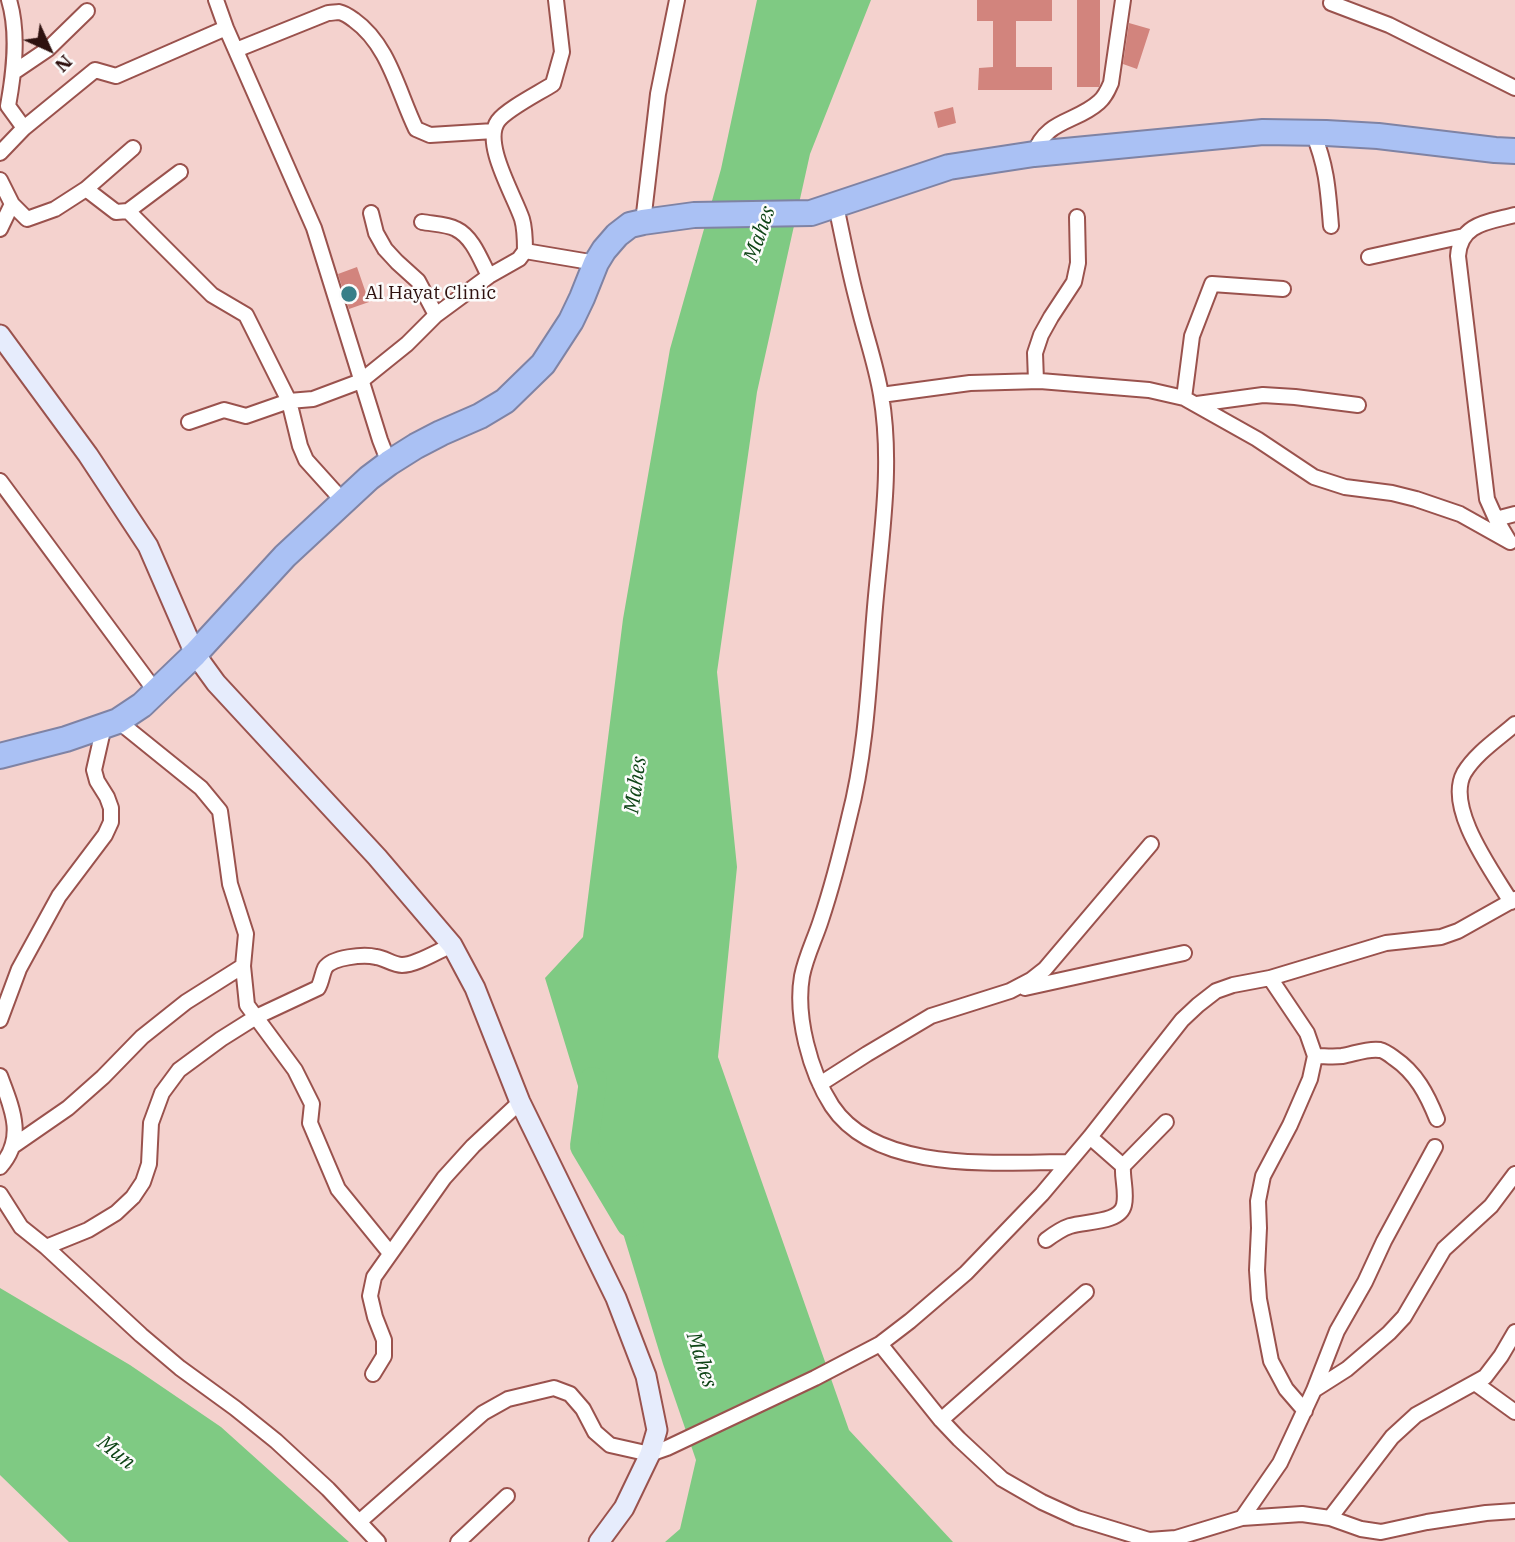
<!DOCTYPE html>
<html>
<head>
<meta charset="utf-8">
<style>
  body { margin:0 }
  #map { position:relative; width:1515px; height:1542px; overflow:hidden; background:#f4d2ce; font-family:"IBM Plex Serif",serif }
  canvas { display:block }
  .north { position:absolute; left:14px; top:14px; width:70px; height:70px; -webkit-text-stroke:5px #fcfcfc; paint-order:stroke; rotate:135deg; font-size:19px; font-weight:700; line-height:28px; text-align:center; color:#2e110f }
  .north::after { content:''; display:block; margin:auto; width:24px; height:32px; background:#2e110f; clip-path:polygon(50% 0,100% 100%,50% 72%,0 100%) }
</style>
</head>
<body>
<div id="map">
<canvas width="1515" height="1542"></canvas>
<div class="north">N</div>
</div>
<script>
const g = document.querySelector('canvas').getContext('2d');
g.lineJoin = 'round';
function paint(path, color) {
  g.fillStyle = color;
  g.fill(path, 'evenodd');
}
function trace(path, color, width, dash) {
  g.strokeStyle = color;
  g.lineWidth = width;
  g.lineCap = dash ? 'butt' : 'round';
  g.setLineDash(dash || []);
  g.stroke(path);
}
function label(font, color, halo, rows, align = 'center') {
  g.font = font + ' "IBM Plex Serif",serif';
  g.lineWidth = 5;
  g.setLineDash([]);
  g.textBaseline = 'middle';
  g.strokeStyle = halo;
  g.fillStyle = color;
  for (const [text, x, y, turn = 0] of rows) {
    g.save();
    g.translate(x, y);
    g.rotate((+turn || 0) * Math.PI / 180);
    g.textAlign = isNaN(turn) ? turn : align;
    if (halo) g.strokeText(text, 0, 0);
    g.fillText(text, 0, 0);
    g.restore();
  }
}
paint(new Path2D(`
  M757,0H871L810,154L757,392L717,672L737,867L718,1057L849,1430L953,1542H665L680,1529L696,1460L663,1364L545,978L583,937L623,619L670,349L721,169Z
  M0,1288L130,1365L221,1427L349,1542H69L0,1475Z`), '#7fca83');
trace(new Path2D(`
  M593,1081L584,1146L630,1223`), '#7fca83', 28);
paint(new Path2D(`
  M977,0H1052V21H1016V67H1052V90H978L979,68L993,67V21H977Z
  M1077,0H1100V84L1099,87H1077Z
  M1129,23L1150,29L1137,69L1123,64Z
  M953,107L956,123L938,128L934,112Z
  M357,267L369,302L349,309L338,274Z`), '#d2847d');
const street = new Path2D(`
  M9,0C19,33 14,73 8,106L24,128
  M216,0L226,28L314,228L380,440L389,463
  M1331,3L1389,25L1515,88
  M236,50L328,13C332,13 336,12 339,12C344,13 350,17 354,20C389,45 398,92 416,129L430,135L494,131
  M14,72L48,49L87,11
  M1313,133C1327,167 1328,190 1331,226
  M0,153L24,128L95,70L116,76L226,28
  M1034,154C1046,119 1076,123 1099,102C1105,97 1108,90 1111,83L1123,0
  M0,180L12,204L0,229
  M86,189L116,212L128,211L212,295L246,315L289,401L300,446L306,460L343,501
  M12,204L27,219L55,209L86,189L133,148
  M836,206C843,238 849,271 858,304C865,334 876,364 881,395C893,465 881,537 875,607C869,677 867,749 849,818C841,852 832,887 821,920C815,939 806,956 802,976C795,1016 810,1072 832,1106C877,1174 998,1162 1069,1162
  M128,211L180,172
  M371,213L376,233L385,249L397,262L418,281L436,315
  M422,222C433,224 447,224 456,229C473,237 481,261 489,276
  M643,222L658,94L677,0
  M525,251L596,263
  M1369,257L1464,236
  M1036,381L1035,353L1041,335L1051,317L1074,282L1078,263L1077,217
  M881,395L970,383L1040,381L1149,390L1184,398L1257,439L1314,477L1345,487L1392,493L1416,499L1460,514L1510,542
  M1184,398L1192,336L1212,284L1283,289
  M1197,404L1263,395L1295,397L1358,405
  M189,422L224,410L246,416L289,401L313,399L361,381L407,344L436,315L489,276L519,259L525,251C525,240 525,229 522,219C514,195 482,143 498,121C507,109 539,93 553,84L562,52L556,0
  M0,481L156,692
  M1496,519L1515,514
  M1509,541L1496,519L1487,499L1458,256C1460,223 1489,222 1515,215
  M118,721L201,788L220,811L230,884L246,934L243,966L247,1005L295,1070L312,1104L310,1123L338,1189L390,1253
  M1511,902C1493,872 1445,808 1464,773C1476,753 1498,739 1515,724
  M1270,978L1307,1033L1315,1056L1310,1079L1290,1125L1263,1176L1258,1201L1259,1228L1257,1270L1259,1299L1271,1361L1286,1389L1305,1411
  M1025,988L1184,953
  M0,1020L19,969L59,896L105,835L111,822V808L107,797L97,781L94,770L104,726
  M1315,1056C1324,1056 1333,1057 1342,1056C1354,1054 1368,1048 1380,1050C1385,1051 1390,1055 1394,1058C1416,1073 1427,1094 1437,1119
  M0,1076C12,1108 26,1138 0,1167
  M820,1084L867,1054L931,1016L1010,991L1031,980L1045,969L1151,844
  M1090,1137L1123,1166
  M13,1146L68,1108L103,1077L142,1037L186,1002L243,966
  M0,1194L21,1227L46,1247L141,1335L180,1368L235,1408L276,1441L328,1489L378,1542
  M1046,1240C1054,1234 1061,1229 1070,1226C1086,1221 1120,1223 1124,1205C1127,1192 1122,1179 1123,1166L1166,1122
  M46,1247L88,1230L116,1213L133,1197L143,1182L149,1164L151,1123L162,1093L179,1070L221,1039L256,1017L318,988C322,981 322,974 325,968C332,957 364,954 376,957C385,958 393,965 402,965C416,965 438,951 452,945
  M880,1344L941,1420L959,1439L1002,1479L1042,1502L1077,1518L1149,1540L1176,1538L1242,1518L1302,1514L1330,1518L1361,1529L1381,1532L1427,1522L1486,1513L1515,1511
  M373,1374L384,1356V1340L375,1317L370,1296L374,1277L444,1178L473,1146L520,1102
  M1475,1383L1515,1412
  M1314,1390L1337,1331L1365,1282L1384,1241L1435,1147
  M941,1420L1086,1292
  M1242,1518L1280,1463L1314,1390L1347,1369L1389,1333L1404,1317L1444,1249L1491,1206L1515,1174
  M1330,1518L1392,1437L1416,1415L1485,1377L1501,1356L1515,1332
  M359,1522L483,1413L508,1399L554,1388L570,1394L583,1409L595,1432L610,1445L650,1454L667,1448L815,1378L880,1344L910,1321L966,1273L1042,1194L1090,1137L1182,1020L1198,1005L1216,991L1233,985L1270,978L1386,943L1441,937L1458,931L1515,899
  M458,1542L507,1496`);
const secondary = new Path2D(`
  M0,335L88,455L148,546L195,654L216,683L377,857L452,945L475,988L520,1102L616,1298L646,1376L657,1430L650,1454L624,1508L599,1542`);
const highway = new Path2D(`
  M0,756L66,739L118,721L142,705L195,654L285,556L369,478L389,463L416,446L441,433L480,416L505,401L543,364L571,321L582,298L596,263L604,250L617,235L630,225L643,222L694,215L811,213L949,167L1034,154L1263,132L1326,133L1378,136L1495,150L1515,151`);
trace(street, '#9a524d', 18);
trace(secondary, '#9a524d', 23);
trace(highway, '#7f83a4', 28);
trace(street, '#fff', 14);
trace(secondary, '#e6ecfc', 19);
trace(highway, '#aac1f4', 24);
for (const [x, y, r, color] of [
  [349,294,9,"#387f88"]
]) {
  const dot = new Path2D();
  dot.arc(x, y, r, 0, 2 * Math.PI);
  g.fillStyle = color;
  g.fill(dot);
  trace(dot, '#fcfcfc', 2.5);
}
label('19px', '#2e110f', '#fcfcfc', [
  ["Al Hayat Clinic",365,294]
], 'left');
label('italic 21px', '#0e4416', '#fcfcfc', [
  ["Mahes",760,234,-71],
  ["Mahes",636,785,-82],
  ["Mahes",701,1360,72],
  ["Mun",116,1453,38]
]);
</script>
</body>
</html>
